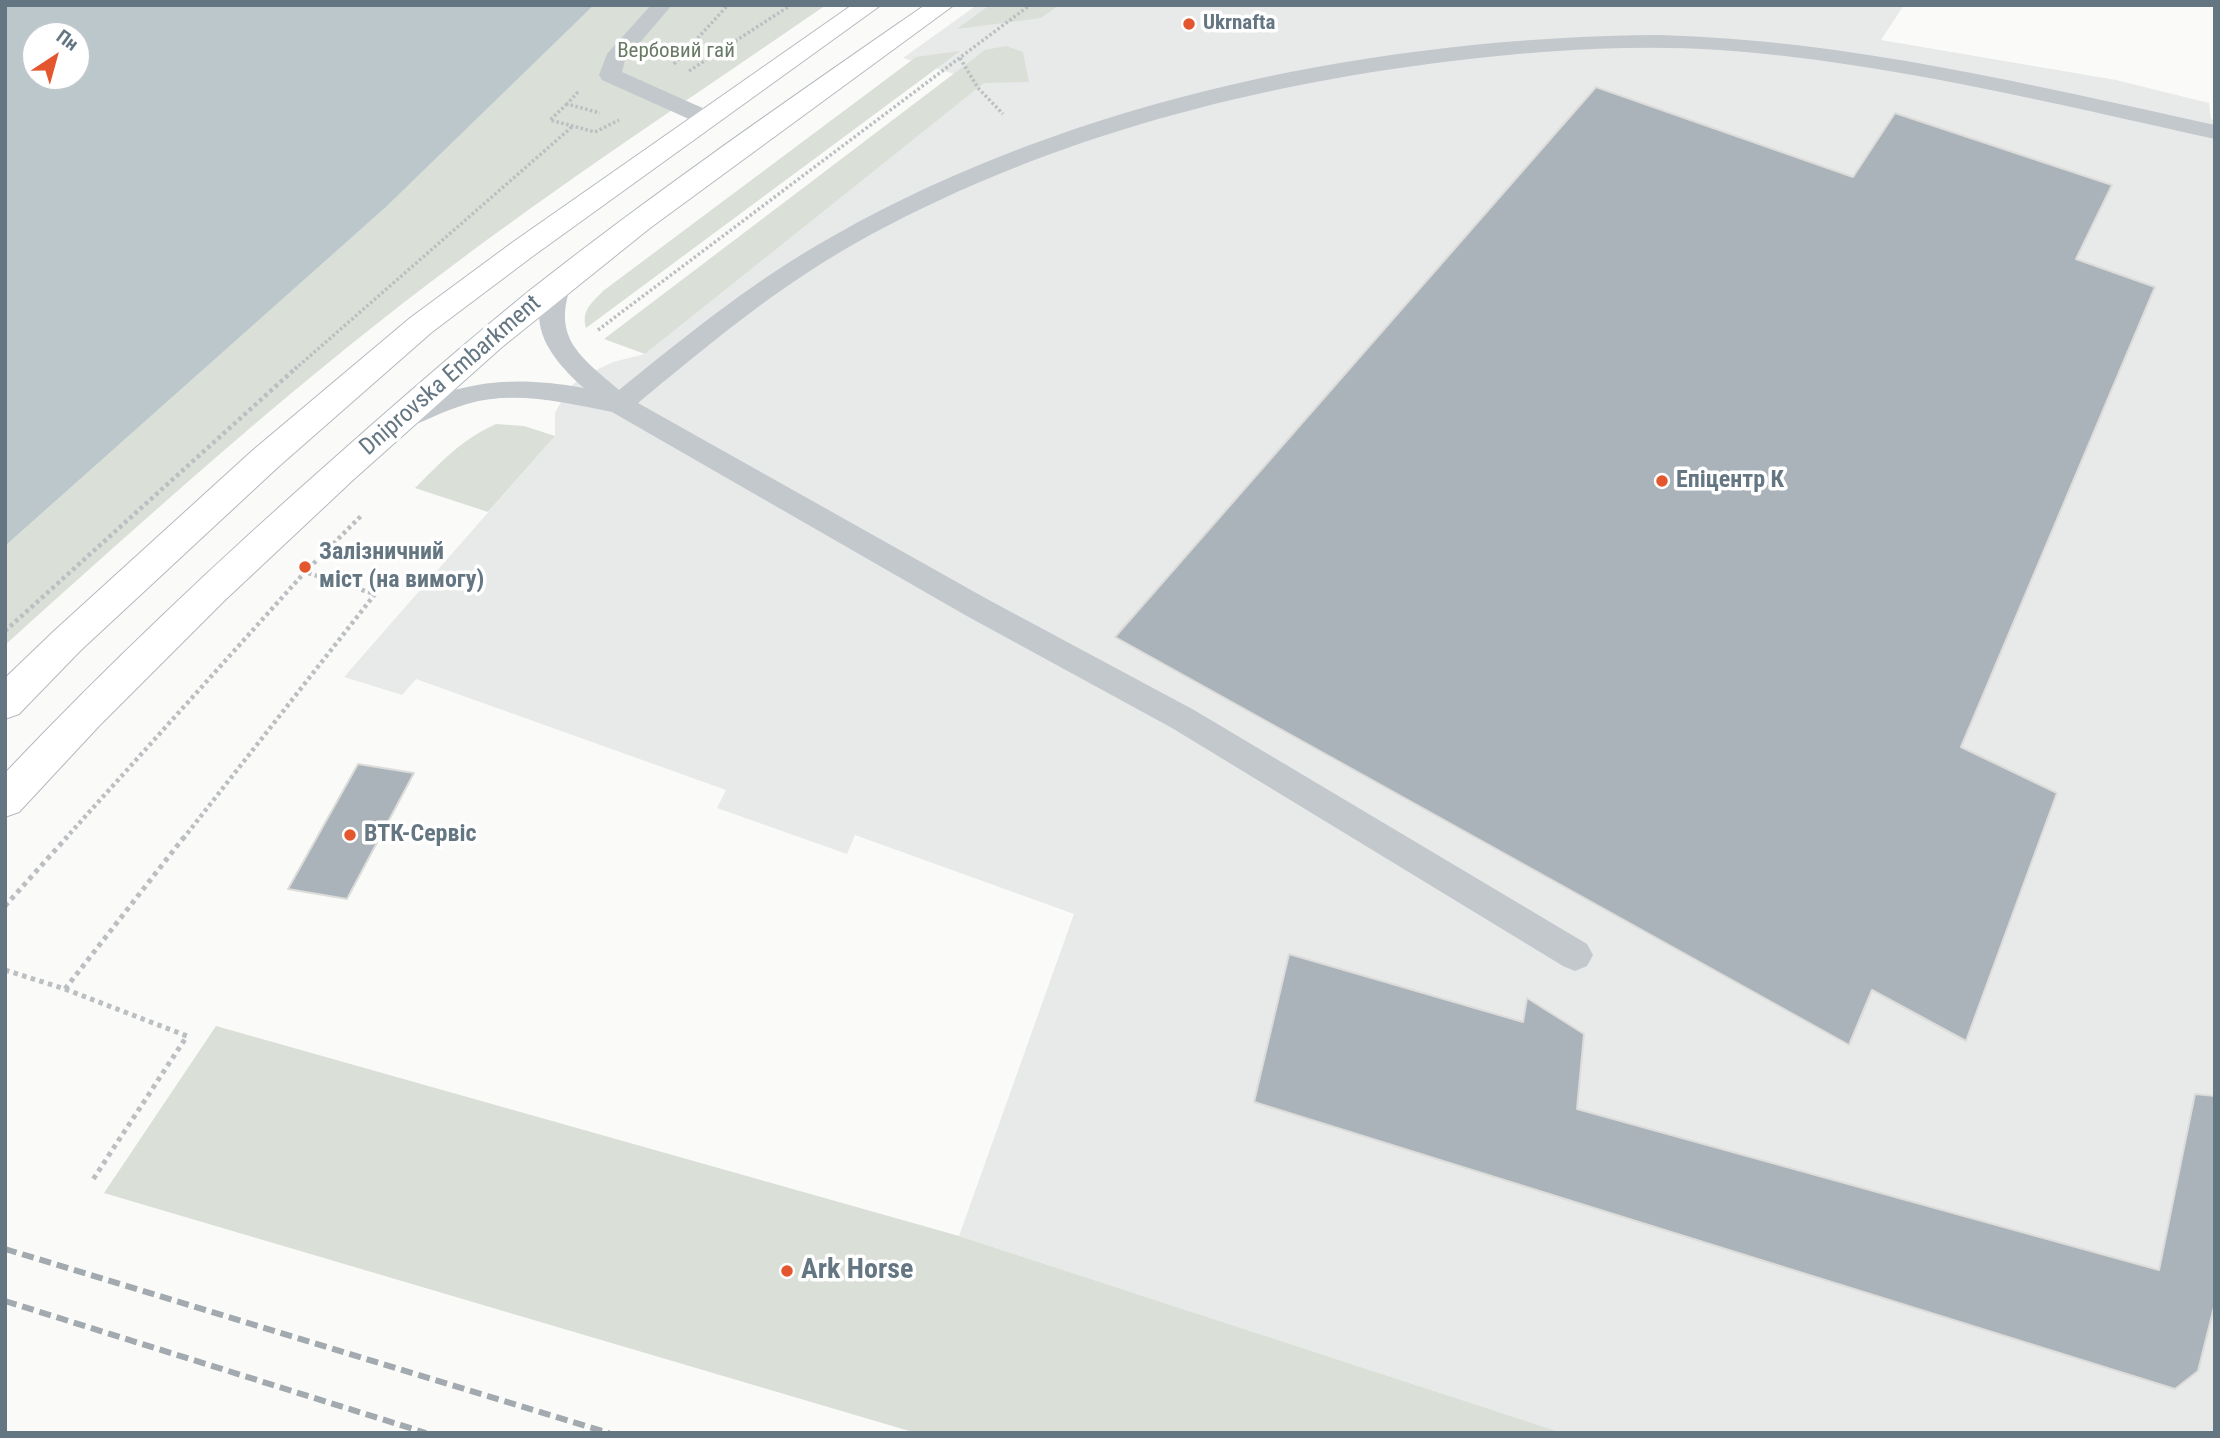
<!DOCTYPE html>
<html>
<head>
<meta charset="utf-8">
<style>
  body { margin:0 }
  #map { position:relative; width:2220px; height:1438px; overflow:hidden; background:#fafaf8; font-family:"Roboto Condensed",sans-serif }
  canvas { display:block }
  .frame { position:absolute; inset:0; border:7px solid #657683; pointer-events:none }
  .north { position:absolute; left:21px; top:21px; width:70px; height:70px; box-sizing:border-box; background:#fff; border:2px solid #c1c8cd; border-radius:50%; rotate:36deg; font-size:19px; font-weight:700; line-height:28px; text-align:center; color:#657683 }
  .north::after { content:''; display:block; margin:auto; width:24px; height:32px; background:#e4572e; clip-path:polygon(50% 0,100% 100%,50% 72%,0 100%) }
</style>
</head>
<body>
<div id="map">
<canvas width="2220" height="1438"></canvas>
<div class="frame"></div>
<div class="north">Пн</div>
</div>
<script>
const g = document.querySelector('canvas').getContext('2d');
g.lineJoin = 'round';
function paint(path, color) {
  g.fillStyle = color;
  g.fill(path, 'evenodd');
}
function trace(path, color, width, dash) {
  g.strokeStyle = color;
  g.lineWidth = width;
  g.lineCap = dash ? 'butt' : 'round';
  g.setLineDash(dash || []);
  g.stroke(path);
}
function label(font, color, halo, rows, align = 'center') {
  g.font = font + ' "Roboto Condensed",sans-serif';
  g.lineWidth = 7;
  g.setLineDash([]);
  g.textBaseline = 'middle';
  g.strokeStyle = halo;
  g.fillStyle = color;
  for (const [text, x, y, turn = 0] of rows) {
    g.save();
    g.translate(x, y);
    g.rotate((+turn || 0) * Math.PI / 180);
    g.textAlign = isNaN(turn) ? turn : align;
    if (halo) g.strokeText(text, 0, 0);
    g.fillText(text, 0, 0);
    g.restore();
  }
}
paint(new Path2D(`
  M977,5H1904L1881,40L2116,80L2209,103L2211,119L2215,121V1433H1563L959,1236L1074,914L855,835L847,854L717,808L726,790L416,679L402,695L344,677L555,436V413L568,389L581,377L613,362L645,354L983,83L903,58Z`), '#e8e9e9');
paint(new Path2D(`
  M594,5H826C694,96 559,184 432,281C283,394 144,520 5,645V546L386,207Z
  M990,5H1059L1041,18L957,29Z
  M1006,46L1023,52L1029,82L984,83L645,354L604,339L985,50Z
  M960,51L586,328C581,310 592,303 603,291L916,57Z
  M496,424L524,426L555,436L488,512L415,488C441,462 462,439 496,424Z
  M216,1026L959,1236L1563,1433H916L104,1193Z`), '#dadfd7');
paint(new Path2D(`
  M5,5H594L386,207L5,546ZM35,35H77V77H35Z`), '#bbc7cb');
const building = new Path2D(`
  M1596,87L1853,177L1895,113L2112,185L2076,259L2155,287L1961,747L2057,793L1966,1041L1872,990L1849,1045L1115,637Z
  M358,764L414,773L347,899L288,889Z
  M1289,954L1523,1022L1527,998L1584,1034L1577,1109L2159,1270L2195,1094L2215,1096V1303L2198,1371L2175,1389L1254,1102Z`);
paint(building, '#aab3b9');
trace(building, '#dcdcda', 2);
const secondary = new Path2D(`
  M852,5H881L533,256L432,332L277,468L80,651L19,714L5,719V678L54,631L253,450L410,318L513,242Z
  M925,5H954L650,228L502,347L353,480L224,601L99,726L19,812L5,817V773C112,660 225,554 341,452C403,397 465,343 529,291C657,190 791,98 925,5Z`);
trace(secondary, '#b3babf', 2);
trace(new Path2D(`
  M960,58L978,88L1003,114
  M674,64L728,5
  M689,71L791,5
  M578,92L567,104L600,113
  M567,104L550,120L595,132L619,120
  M598,330L1030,5
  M295,369L573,126`), '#bbbfc2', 3.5, [2.5, 2.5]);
trace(new Path2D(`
  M5,631L297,367
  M65,839L305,572L363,514
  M183,839L375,594L305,572`), '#bbbfc2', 4.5, [3.5, 3.5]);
trace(new Path2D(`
  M5,906L67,837
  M5,970L65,989L184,837
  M65,989L187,1036L92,1181`), '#bbbfc2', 5, [4.5, 4.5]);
paint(new Path2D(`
  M651,5H672L625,60L622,72L716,114L719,119L716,124H700L602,80L599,75L607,54Z
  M1660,35C1848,40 2032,85 2215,125V139C2051,103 1887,62 1720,50C1628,44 1535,51 1444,62C1237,88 1036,142 854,244C776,288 707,346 638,403L987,599L1194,710L1587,944L1593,955L1587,966L1575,971L1563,966L1172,728L965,615L612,412C565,403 514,390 467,404C442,411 420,424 396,432L386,429L383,422L386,415C461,383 502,374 584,388C549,357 523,322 551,277L560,275L569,277L572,283C551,338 580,356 619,390C688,334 757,278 835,235C1079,97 1382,37 1660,35Z`), '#c3c8cc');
paint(secondary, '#fff');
trace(new Path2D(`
  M5,1249L609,1433
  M5,1301L426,1433`), '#a2aab0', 6, [12, 6]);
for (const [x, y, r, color] of [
  [1189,24,7,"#e4572e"],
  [1662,481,7,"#e4572e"],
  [305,567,7,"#e4572e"],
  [350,835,7,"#e4572e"],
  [787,1271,7,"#e4572e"]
]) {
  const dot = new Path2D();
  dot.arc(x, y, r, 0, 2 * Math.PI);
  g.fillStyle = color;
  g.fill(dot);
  trace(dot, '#fff', 2.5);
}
label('bold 21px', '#657683', '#fff', [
  ["Ukrnafta",1203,24]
], 'left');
label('21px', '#687a64', '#fff', [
  ["Вербовий гай",676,52]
]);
label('24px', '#657683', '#fff', [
  ["Dniprovska Embarkment",451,376,-41]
]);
label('bold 24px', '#657683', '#fff', [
  ["Епіцентр К",1676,481],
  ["Залізничний",319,553],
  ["міст (на вимогу)",319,581],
  ["ВТК-Сервіс",364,835]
], 'left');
label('bold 28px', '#657683', '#fff', [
  ["Ark Horse",801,1271]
], 'left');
</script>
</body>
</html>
